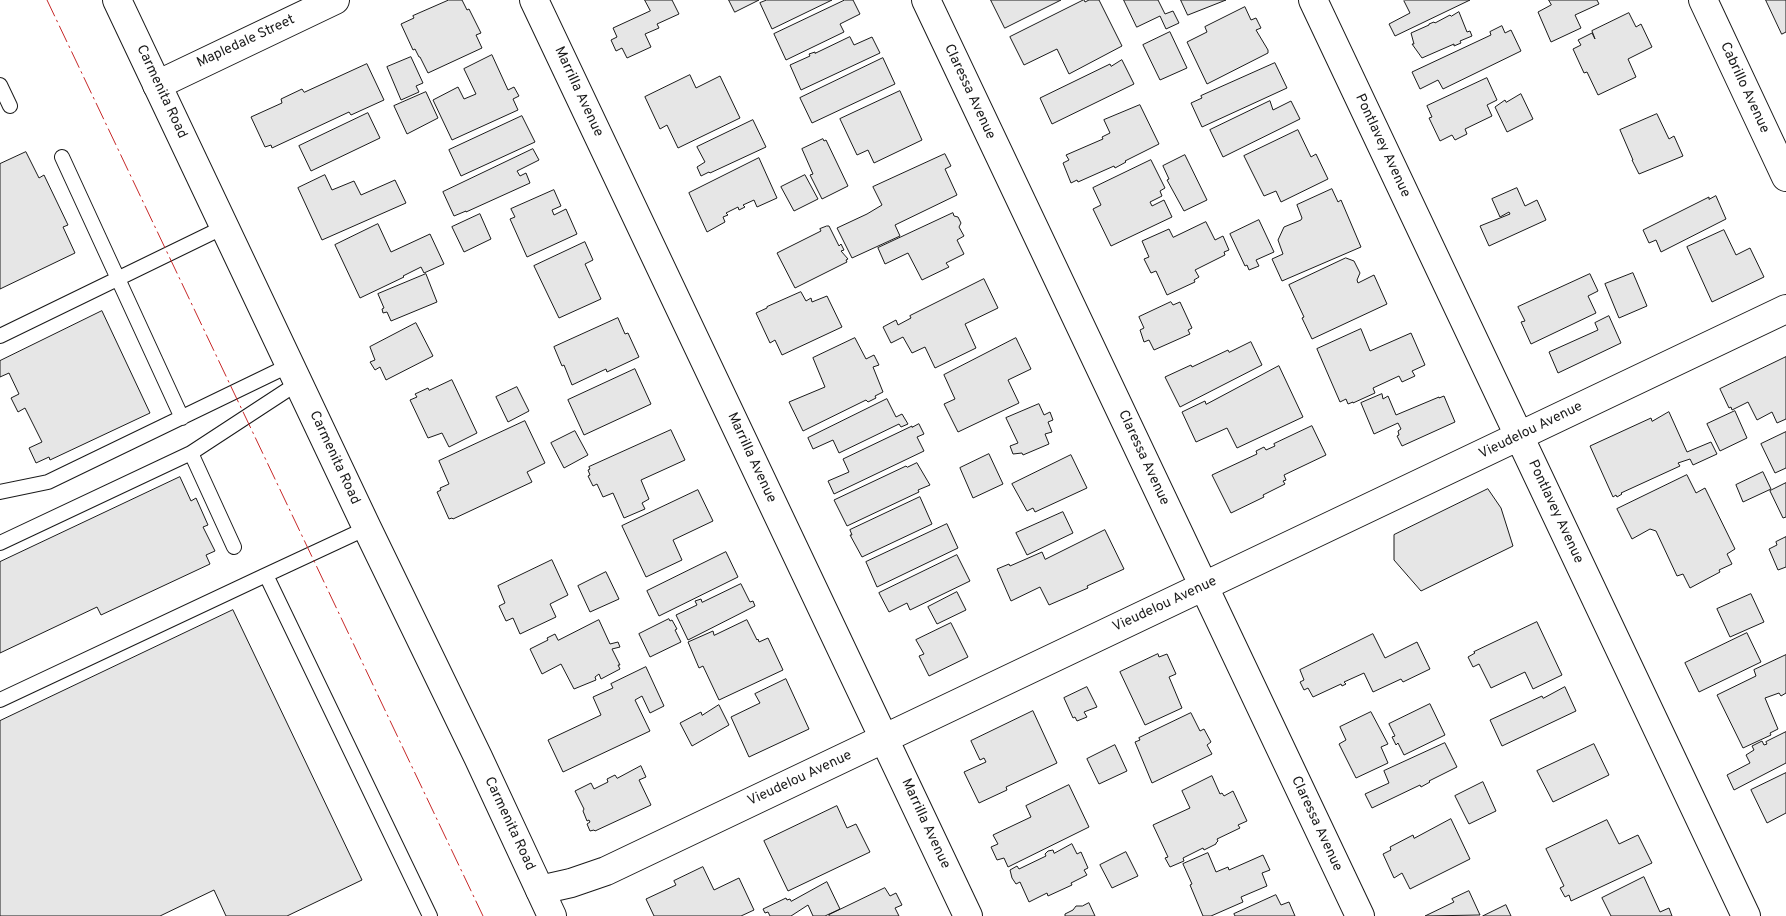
<!DOCTYPE html>
<html>
<head>
<meta charset="utf-8">
<style>
  body { margin:0 }
  canvas { display:block; background:#fff }
</style>
</head>
<body>
<canvas width="1786" height="916"></canvas>
<script>
const g = document.querySelector('canvas').getContext('2d');
g.lineJoin = 'round';
function paint(path, color) {
  g.fillStyle = color;
  g.fill(path, 'evenodd');
}
function trace(path, color, width, dash) {
  g.strokeStyle = color;
  g.lineWidth = width;
  g.lineCap = dash ? 'butt' : 'round';
  g.setLineDash(dash || []);
  g.stroke(path);
}
function label(font, color, halo, rows, align = 'center') {
  g.font = font + ' Overpass,sans-serif';
  g.lineWidth = 4;
  g.setLineDash([]);
  g.textBaseline = 'middle';
  g.strokeStyle = halo;
  g.fillStyle = color;
  for (const [text, x, y, turn = 0] of rows) {
    g.save();
    g.translate(x, y);
    g.rotate((+turn || 0) * Math.PI / 180);
    g.textAlign = isNaN(turn) ? turn : align;
    if (halo) g.strokeText(text, 0, 0);
    g.fillText(text, 0, 0);
    g.restore();
  }
}
const building = new Path2D(`
  M449,0H462L467,10L469,9L481,33L476,35L482,48L428,73L420,57H419L415,49L413,50L401,24L414,18L413,16Z
  M645,0H672L679,14L657,24L659,28L645,34L651,47L627,58L622,48L616,51L611,40L617,37L613,28L650,11Z
  M729,0H759L735,12Z
  M767,0H832L772,29L760,3Z
  M845,0H853L860,14L840,24L844,32L786,60L774,34Z
  M991,0H1061L1005,28Z
  M1084,0L1085,2L1089,0H1099L1122,46L1069,74L1057,49L1024,65L1010,37Z
  M1124,0H1158L1165,14L1173,11L1179,23L1166,29L1160,16L1137,27Z
  M1181,0H1226L1188,15Z
  M1405,0H1470L1395,36L1389,24L1410,13L1404,1Z
  M1549,0H1597L1599,4L1575,15L1581,28L1551,42L1538,12L1551,5Z
  M1766,0H1786V32L1782,34Z
  M1245,7L1251,20L1256,18L1261,28L1256,30L1268,50V53L1207,84L1187,42L1207,32L1205,27Z
  M1459,12L1467,32L1470,31L1472,36L1460,41L1461,43L1454,46V44L1422,58L1412,44H1414L1411,33L1429,25V24L1434,22L1435,23L1450,15L1451,16Z
  M1629,13L1636,27L1641,24L1652,47L1628,59L1636,77L1598,95L1587,72L1584,73L1573,49L1581,45L1578,40L1592,33L1595,39L1592,31Z
  M1502,26L1505,33L1511,30L1521,51L1443,89L1438,80L1420,89L1412,72L1491,35L1490,32Z
  M1170,32L1187,68L1160,80L1143,45Z
  M850,37L854,45L872,37L880,53L801,90L790,65L810,56L809,54L815,52V53Z
  M492,55L508,90L514,87L519,96L513,99L518,110L452,140L433,100L458,87L464,99L476,94L464,69Z
  M411,57L423,83L416,86L419,92L401,100L387,67Z
  M883,58L895,84L812,123L800,98Z
  M1122,60L1134,84L1052,124L1040,98L1110,64L1111,66Z
  M1275,63L1287,88L1202,127L1191,103L1202,98L1201,96Z
  M367,64L384,100L351,115L349,112L272,148L271,145L265,147L251,117L282,103L281,99L302,89L304,92Z
  M690,75L696,88L720,76L740,118L678,148L667,125L660,129L645,97Z
  M1487,78L1497,100L1487,105L1492,116L1465,129L1467,134L1455,140L1452,135L1440,141L1429,118L1432,117L1427,106Z
  M900,91L922,140L874,163L868,150L857,155L840,119Z
  M426,92L438,118L407,134L394,106Z
  M1521,94L1533,119L1507,132L1495,107L1505,100L1506,102Z
  M1270,101L1273,110L1291,101L1300,119L1223,157L1210,130Z
  M1140,105L1159,144L1125,161L1126,162L1115,168L1114,166L1078,182L1077,180L1071,183L1063,163L1069,160L1066,155L1103,139L1102,137L1110,133L1104,120Z
  M368,113L380,138L311,171L299,146Z
  M1657,114L1669,139L1674,136L1683,156L1639,174L1632,160H1633L1620,130Z
  M522,116L535,142L461,176L449,150Z
  M753,120L766,147L710,173L709,172L701,176L697,167L705,162L697,147Z
  M1298,130L1311,157L1316,154L1328,179L1281,202L1276,191L1264,196L1244,156Z
  M823,139L824,141L826,140L848,186L822,199L810,175L813,174L802,149Z
  M533,149L539,160L517,171L520,176L526,173L530,183L466,212V211L454,216L443,192Z
  M26,152L39,178L44,175L68,225L63,227L75,253L0,289V164Z
  M945,154L951,166L945,169L957,195L895,225L900,236L852,258L837,228L867,214L882,205L873,187Z
  M1185,155L1207,200L1184,211L1167,180L1169,179L1163,166Z
  M759,158L777,198L757,207L754,200L743,205L745,207L739,210L738,207L726,213L728,215L723,217L725,222L707,232L689,193Z
  M1151,160L1165,188L1160,191L1162,196L1150,202L1152,206L1164,200L1172,217L1111,246L1093,209L1101,205L1093,188Z
  M325,175L332,190L354,181L361,195L395,180L406,203L322,240L298,188Z
  M805,175L818,199L794,211L781,187Z
  M1517,188L1525,206L1537,200L1546,220L1489,246L1480,226L1510,214L1509,212L1500,217L1492,199Z
  M1332,189L1338,202L1341,200L1361,247L1282,281L1272,259L1283,254L1278,240L1284,227L1301,220L1302,218L1297,205Z
  M554,190L561,206L552,210L554,215L566,209L577,234L527,257L510,219L515,217L511,209Z
  M1716,196L1726,219L1661,252L1656,240L1649,243L1643,230L1709,197V199Z
  M953,213L954,216L958,217L961,223L959,227L964,236L957,240L964,254L946,263L949,267L922,280L908,253L885,264L878,248Z
  M480,214L491,239L464,252L452,227Z
  M1259,220L1274,252L1256,260L1259,266L1249,270L1247,265L1245,266L1230,234Z
  M1206,222L1215,240L1223,236L1229,250L1224,252L1225,255L1195,270L1199,277L1194,280L1195,282L1167,295L1156,271L1151,273L1144,259L1149,257L1142,241L1169,229L1173,237Z
  M378,224L391,252L430,234L444,264L424,273L421,267L403,276L404,277L360,298L335,245Z
  M827,226H829L839,246L841,244L844,250L841,251L848,259L846,260L847,262L795,288L777,253L821,231L820,229Z
  M1724,230L1736,255L1750,248L1764,277L1712,302L1687,247Z
  M585,242L593,260L585,264L601,299L559,318L534,266Z
  M1346,258L1354,261L1360,273L1357,280L1358,283L1374,275L1387,304L1312,339L1302,318L1304,317L1289,285Z
  M1633,273L1647,306L1619,318L1605,284Z
  M426,274L437,302L391,321L387,312L383,313L382,309L384,308L378,294Z
  M1590,274L1598,291L1588,296L1596,313L1531,344L1521,322L1525,321L1518,307Z
  M984,279L998,308L965,324L976,348L935,368L925,347L912,353L903,337L891,343L883,327L896,320L898,325L911,318L910,316Z
  M801,292L806,301L811,298L812,302L827,296L842,327L782,355L775,340L770,343L756,313L767,308V307Z
  M1171,302L1173,305L1180,302L1192,328L1188,330L1190,334L1154,350L1149,340L1144,342L1140,330L1144,328L1139,317Z
  M102,311L150,413L50,460L49,457L36,463L29,448L42,442L25,408L18,412L11,398L19,394L9,373L0,377V361Z
  M1609,316L1621,343L1558,373L1549,352L1598,330L1595,323Z
  M618,318L625,334L628,333L639,357L607,372L606,369L572,385L564,365L562,366L554,347Z
  M416,323L433,356L386,380L380,367L375,370L370,362L375,360L370,347Z
  M1361,329L1370,351L1411,333L1425,365L1412,371L1415,376L1402,382L1399,376L1373,388L1375,393L1353,403V402L1348,404L1346,399L1340,402L1317,349Z
  M855,338L866,359L874,355L879,365L873,367L883,392L875,396L876,398L868,402L866,400L803,431L789,402L825,387L813,358Z
  M1016,338L1031,369L1008,380L1019,403L958,432L944,404L955,399L944,375Z
  M1251,342L1262,365L1180,407L1165,377L1191,365L1192,367L1228,350L1229,352Z
  M1786,357V419L1777,423L1772,412L1757,420L1748,402L1732,410L1731,407L1729,408L1720,389Z
  M1279,366L1303,417L1237,448L1227,428L1196,442L1182,412L1205,401L1206,404Z
  M635,369L651,404L584,435L568,400Z
  M452,380L477,433L449,447L442,433L428,438L410,400L417,397L415,394L428,388L429,390Z
  M517,387L529,411L508,422L496,397Z
  M1382,394L1383,399L1388,396L1396,415L1439,397V398L1444,396L1455,422L1402,446L1397,436L1399,435L1398,431L1401,429L1398,423L1374,434L1361,403Z
  M887,399L896,417L902,414L908,424L901,427L899,424L839,453L833,440L813,449L808,438Z
  M1039,404L1044,415L1050,412L1053,420L1048,422L1052,432L1045,434L1049,444L1023,455L1022,453L1013,454L1010,446L1018,443L1006,418Z
  M1735,411L1747,438L1720,451L1707,424Z
  M1669,412L1687,452L1711,442L1717,454L1693,465L1690,459L1678,463L1680,466L1621,493L1622,494L1617,497L1616,495L1613,497L1590,446L1651,418L1652,421Z
  M525,421L545,463L527,472L532,482L453,519L452,518L449,519L437,492L441,490L440,488L449,484L439,461Z
  M919,424L924,434L917,437L924,451L834,494L828,481L849,472L843,459L912,426V427Z
  M1312,426L1326,455L1284,475L1286,480L1283,481L1285,484L1263,495L1264,497L1231,513L1212,475L1257,454L1256,451L1264,447L1266,450L1275,446L1274,444Z
  M671,430L685,460L641,480L649,499L642,503L645,509L624,518L613,493L603,497L597,484L593,486L588,476L590,475L588,470L590,469L589,467Z
  M575,431L588,455L564,468L551,443Z
  M1786,432V468L1775,473L1761,444Z
  M989,454L1003,484L973,498L960,468Z
  M1071,455L1087,488L1035,512L1033,508L1027,511L1012,484Z
  M917,463L930,485L918,490L919,492L847,526L834,500L906,466L907,467Z
  M1763,472L1771,489L1743,502L1736,485Z
  M1687,475L1696,493L1705,488L1735,549L1727,554L1732,564L1719,570L1720,572L1690,588L1683,574L1677,576L1656,531L1650,529L1632,539L1617,509Z
  M180,477L191,501L196,498L208,525L203,527L215,551L206,555L210,564L101,615L97,607L0,653V562Z
  M1786,483V517L1783,518L1770,491Z
  M1488,489L1501,508L1513,546L1421,591L1394,560V535Z
  M698,490L713,521L673,540L682,560L646,577L622,526Z
  M920,497L932,524L862,557L850,535H852L850,530Z
  M1063,512L1073,533L1027,555L1016,533Z
  M947,524L958,548L877,587L866,562Z
  M1105,530L1124,569L1087,586L1088,588L1049,605L1040,587L1011,601L997,569L1009,564L1010,566L1042,552L1045,559Z
  M1786,537V567L1778,570L1769,549L1777,545L1776,542Z
  M726,552L738,577L659,616L647,591Z
  M957,555L970,581L910,610L907,603L889,612L879,593Z
  M552,560L568,595L550,604L556,617L520,634L513,618L506,621L499,606L505,603L498,586Z
  M606,572L619,599L590,612L578,586Z
  M741,584L750,602L753,601L755,606L688,640L676,615L697,605L695,601L701,599L702,602Z
  M957,592L966,610L937,624L928,607Z
  M1751,594L1764,622L1730,637L1717,609Z
  M233,610L362,880L287,916H226L214,890L160,916H0V721Z
  M669,619L670,621L672,620L677,629L675,630L681,642L650,657L639,634Z
  M599,620L610,644L618,642L620,647L612,649L620,665H618L620,669L601,679L599,674L595,677L596,680L574,689L561,664L542,674L530,649L548,640L547,638L555,634L558,640Z
  M747,620L757,640L758,639L759,642L768,638L783,670L719,700L703,666L699,668L688,642L713,631L714,635Z
  M1537,622L1562,675L1533,689L1525,672L1491,688L1479,664L1473,667L1468,657L1475,653L1474,652Z
  M951,623L968,657L929,676L919,656L924,654L916,640Z
  M1747,633L1761,662L1699,692L1685,663Z
  M1373,634L1385,658L1417,642L1430,669L1403,682L1401,679L1373,692L1364,673L1344,682L1346,684L1342,686L1341,684L1313,697L1308,688L1304,690L1300,682L1304,680L1300,670Z
  M1158,654L1159,657L1167,654L1176,674L1169,677L1182,708L1145,725L1120,672Z
  M1786,655V693L1781,696L1779,693L1765,698L1778,729L1770,733L1771,735L1743,748L1717,695L1756,676L1754,670Z
  M646,667L664,706L650,713L642,696L635,700L650,731L563,772L548,740L601,715L593,697L613,688L611,684Z
  M786,679L809,729L749,757L731,717L760,703L755,694Z
  M1087,687L1097,707L1084,712L1087,717L1077,721L1075,717L1073,718L1064,698Z
  M1565,687L1576,711L1502,746L1490,720L1542,696L1543,698Z
  M1430,704L1445,735L1404,755L1398,743L1396,745L1392,737L1395,736L1389,724Z
  M719,705L729,725L692,746L680,723L701,712L702,715Z
  M1033,711L1057,763L1006,787L1007,790L979,803L964,772L986,762L984,758L980,760L971,741Z
  M1371,712L1388,744L1381,747L1388,763L1356,778L1339,744L1346,740L1340,727Z
  M1191,713L1200,731L1204,729L1211,742L1207,745L1212,754L1152,783L1135,742L1140,740L1139,738Z
  M1786,732V763L1734,790L1727,775L1750,763L1746,755L1754,750L1752,746L1762,741L1764,745L1767,744L1766,742Z
  M1445,743L1457,767L1429,781L1430,782L1421,787L1420,785L1372,808L1365,794L1389,783L1384,771Z
  M1594,744L1609,775L1553,802L1537,771Z
  M1115,745L1127,771L1099,784L1087,759Z
  M641,766L646,777L639,780L651,805L595,831L594,830L590,831L587,824L590,822L589,820L587,821L583,811L584,809L575,791L591,783L594,789L608,782L607,779L615,775L617,778Z
  M1786,773V813L1767,823L1751,790Z
  M1212,776L1220,794L1222,793L1224,796L1233,791L1247,821L1238,825L1240,828L1217,839L1218,841L1216,843V844L1204,850L1203,848L1183,858L1184,861L1170,867L1165,858L1168,857L1153,825L1190,808L1182,791Z
  M1483,782L1496,811L1469,824L1455,796Z
  M1069,785L1089,827L1008,867L1004,858L997,860L991,847L998,844L993,835L1031,817L1026,806Z
  M837,806L847,828L856,824L870,852L788,891L764,841Z
  M1451,819L1470,859L1410,889L1402,873L1394,878L1383,854L1391,850L1390,847L1413,835L1414,838Z
  M1607,820L1619,844L1638,835L1652,863L1571,901L1569,895L1565,897L1560,888L1564,886L1546,849Z
  M1072,844L1077,854L1081,852L1088,868L1084,870L1087,875L1071,883L1072,885L1048,896L1047,893L1029,902L1020,882L1016,884L1012,878L1010,870L1017,866L1019,869L1046,856L1045,854L1048,851L1053,850L1054,853Z
  M1126,852L1138,876L1112,888L1100,865Z
  M1208,853L1216,872L1228,867L1229,870L1263,855L1270,870L1262,873L1267,886L1241,897L1243,902L1211,916H1203L1190,885L1192,884L1183,864Z
  M703,867L714,890L739,878L754,910L741,916H654L646,899L676,885L674,881Z
  M1644,877L1660,912L1669,908L1672,916H1611L1602,898Z
  M827,882L840,909L825,916H813L808,905L791,916H770L768,912L765,913L763,909L786,898L787,900L790,899L791,901Z
  M885,888L890,896L896,893L902,905L895,908L899,916H829V915Z
  M1469,891L1480,915L1425,916L1454,902L1452,899Z
  M1276,895L1281,905L1289,902L1295,916H1235L1234,914Z
  M1089,903L1095,916H1065V914L1073,910L1076,906H1082Z
  M1506,905L1511,916H1483Z`);
paint(building, '#e6e6e6');
trace(building, '#1a1a1a', 1);
const lane = new Path2D(`
  M0,85L10,106
  M62,157L182,418
  M0,336L224,227
  M191,453L234,547
  M0,492L48,482L290,365
  M0,543L191,453L298,383
  M266,575L367,528
  M0,700L266,575L430,916`);
const street = new Path2D(`
  M534,0L968,916
  M926,0L1360,916
  M1313,0L1746,916
  M1703,0L1786,177
  M157,85L335,0
  M540,890L571,883L606,871L1786,309`);
const primary = new Path2D(`
  M117,0L367,528L478,757L552,916`);
trace(lane, '#1a1a1a', 16);
trace(street, '#1a1a1a', 30);
trace(primary, '#1a1a1a', 30);
trace(lane, '#fff', 14);
trace(street, '#fff', 28);
trace(primary, '#fff', 28);
trace(new Path2D(`
  M47,0L483,916`), '#c62828', 1, [18, 4, 2.5, 4]);
label('14px', '#1a1a1a', '#fff', [
  ["Mapledale Street",246,42,-25],
  ["Cabrillo Avenue",1744,88,65],
  ["Carmenita Road",161,92,65],
  ["Marrilla Avenue",578,92,65],
  ["Claressa Avenue",969,92,65],
  ["Pontlavey Avenue",1382,146,65],
  ["Vieudelou Avenue",1531,431,-26],
  ["Carmenita Road",334,458,65],
  ["Marrilla Avenue",751,458,65],
  ["Claressa Avenue",1143,458,65],
  ["Pontlavey Avenue",1555,512,65],
  ["Vieudelou Avenue",1165,605,-25],
  ["Vieudelou Avenue",800,779,-25],
  ["Carmenita Road",509,824,65],
  ["Marrilla Avenue",925,824,65],
  ["Claressa Avenue",1316,824,65]
]);
</script>
</body>
</html>
